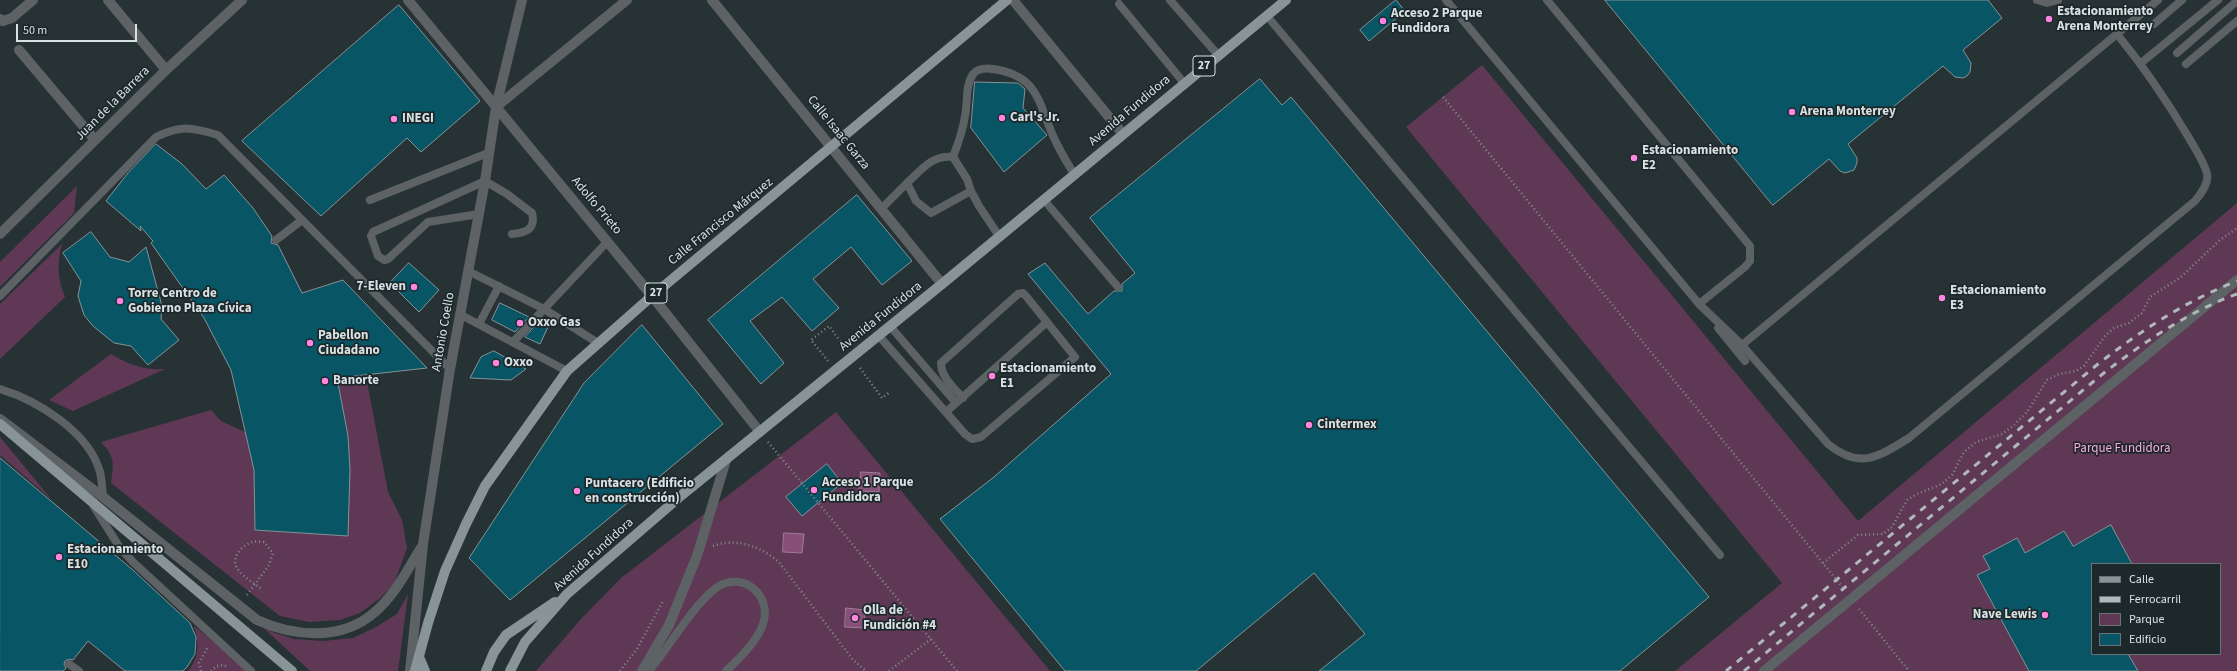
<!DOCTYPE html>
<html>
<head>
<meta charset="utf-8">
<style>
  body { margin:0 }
  #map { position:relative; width:2237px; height:671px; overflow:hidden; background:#273235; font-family:"Source Sans 3",sans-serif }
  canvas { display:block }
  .legend { position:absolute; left:2091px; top:563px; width:130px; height:92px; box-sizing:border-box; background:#1d282b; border:1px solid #697275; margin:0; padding:5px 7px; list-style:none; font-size:12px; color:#dae1e3 }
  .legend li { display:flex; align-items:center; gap:8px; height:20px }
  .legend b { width:20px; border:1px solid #697275 }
  .scale { position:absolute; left:16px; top:24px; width:121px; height:18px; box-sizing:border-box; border:2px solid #dae1e3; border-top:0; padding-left:5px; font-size:12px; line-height:14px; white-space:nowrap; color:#dae1e3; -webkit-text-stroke:3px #1d282b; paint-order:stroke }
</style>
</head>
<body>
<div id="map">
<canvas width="2237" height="671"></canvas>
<ul class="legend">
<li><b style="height:5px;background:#889497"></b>Calle</li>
<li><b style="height:5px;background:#b0b8ba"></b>Ferrocarril</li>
<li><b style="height:11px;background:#5f3855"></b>Parque</li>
<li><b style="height:11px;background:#075565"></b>Edificio</li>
</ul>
<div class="scale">50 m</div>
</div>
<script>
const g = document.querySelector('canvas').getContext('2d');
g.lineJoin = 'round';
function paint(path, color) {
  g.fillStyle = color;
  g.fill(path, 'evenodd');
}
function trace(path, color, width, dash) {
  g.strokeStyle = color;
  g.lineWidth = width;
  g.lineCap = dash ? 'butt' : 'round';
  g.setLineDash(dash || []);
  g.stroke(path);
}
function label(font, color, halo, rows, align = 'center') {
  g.font = font + ' "Source Sans 3",sans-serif';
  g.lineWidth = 3.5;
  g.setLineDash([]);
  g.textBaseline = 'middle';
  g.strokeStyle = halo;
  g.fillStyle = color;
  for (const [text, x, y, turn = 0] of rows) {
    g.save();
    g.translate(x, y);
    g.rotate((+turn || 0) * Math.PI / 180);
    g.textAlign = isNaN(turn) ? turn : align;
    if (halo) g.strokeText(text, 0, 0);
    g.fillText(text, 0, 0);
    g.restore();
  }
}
paint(new Path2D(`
  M1482,65L1858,521L2237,203V671H1675L1782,583L1406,127ZM2092,564H2220V654H2092Z
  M77,186L74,213L0,287V262Z
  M62,244C57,264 57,278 65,297L0,359V304Z
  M111,354C129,365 143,370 165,369L73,411L49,400Z
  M366,376L388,492L402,520L407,548L394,584L379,599L360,613L340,620L309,622L280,616L111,483C114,463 115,457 101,442L211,410L221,421L247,433L254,470L255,530L348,536V436L337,378Z
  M836,412L1050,671H536L580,620L621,578Z
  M0,437L52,500L0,455Z
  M408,594L398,671H310L254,619L272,632L294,639L323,641L353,638L376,627L397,614Z
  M194,626L226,650L248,671H188C200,657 199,643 194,626Z`), '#5f3855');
const water = new Path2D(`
  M861,472L880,473L879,492L859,491Z
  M784,533L804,534L802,553L783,552Z
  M846,608L865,610L864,628L845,627Z`);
paint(water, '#865078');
trace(water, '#9f7c98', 1);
const building = new Path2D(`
  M1396,0L1405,11L1369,41L1360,30Z
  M1605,0H1988L2002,18L1963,50L1971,63L1970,72L1967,76L1963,78L1955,77L1943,66L1848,144L1857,158V163L1854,170L1845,173L1840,171L1829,159L1773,205Z
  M399,5L480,101L421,152L407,138L321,216L242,141Z
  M1260,79L1282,105L1291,97L1709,597L1620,671H1319L1365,634L1314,573L1196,671H1065L940,519L994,477L1111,374L1028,274L1045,263L1088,314L1114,291H1122V284L1135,273L1090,218Z
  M975,82L1018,83L1025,89L1023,108L1047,135L1004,172L971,128Z
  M156,144L182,164L206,189L224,175L253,208L272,236L271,243L278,245L302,293L343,280L427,368L337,378L348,436L350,470L348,536L255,530L254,470L231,370L204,318L151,243L153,241L140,226L141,231L106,201L128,173Z
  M857,195L912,261L882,285L851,247L813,279L839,308L812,331L782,297L750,321L784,363L761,384L708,320Z
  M91,232L110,257L129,262L146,247L162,306L161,319L179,340L148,365L131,346L114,343L93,326L84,315L78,296L81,281L63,253Z
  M409,263L439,290L419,312L390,283Z
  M500,303L529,317L515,332L492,320Z
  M539,322L548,327L540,344L525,337Z
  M642,325L723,424L510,600L469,558L584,383Z
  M494,351L526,369L511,380L470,378L481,357Z
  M0,458L134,571L190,623L196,637L195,654L187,667L183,671H125L88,641L73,660L69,659L65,661L64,664L66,668L63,671H0Z
  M827,464L842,483L802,516L786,497Z
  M2111,525L2132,564H2092V654H2128L2138,671H2029L1977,575L1990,569L1983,556L2017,538L2025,553L2064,531L2073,546Z`);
paint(building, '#075565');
trace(building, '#869397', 1);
trace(new Path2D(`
  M1443,97L1844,589
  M828,361L811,340L829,326L845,348
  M860,368L882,398L890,392
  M768,442L957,671
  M713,546C737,537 761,547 779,562L853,660L866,671
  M1823,563L1858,535L1883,534L1892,527L1907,500L1917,494L1942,484L1952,475L1964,452L1976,442L2002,434L2013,426L2027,412L2047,380L2059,374L2076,371L2084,366L2105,336L2114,328L2129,323L2142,313L2150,297L2181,277L2220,240L2237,228
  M247,595L269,565L273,553L264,542C260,542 256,541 252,542C243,545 232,556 236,566C241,576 253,583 262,589
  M1859,609L1909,671
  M201,671L199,663L208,647
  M211,671L217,666L224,665L227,667
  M620,671L637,649L663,601
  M889,671L931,639`), '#838c8f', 2.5, [1, 3]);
trace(new Path2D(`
  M1170,0L1218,55
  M1446,0L1699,304L1745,267L1750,261V246L1547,0
  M2037,0L2047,3L2058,0
  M1119,4L1184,83
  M1267,16L1720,555
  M2154,24L2182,0
  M2177,53L2237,1
  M2141,63L2218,0
  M2186,64L2237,21
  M953,157C958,144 963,130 965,116C968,103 965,86 973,74C978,68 986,68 993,69C1042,76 1038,107 1056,142C1061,153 1068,164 1074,174
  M971,191L931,213L916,201L907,183C922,169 932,155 953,157L967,179L971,191L979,206L999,236
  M370,200L488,153
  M1044,200L1118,287
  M882,208L907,183
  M479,214L428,222L388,259L384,260L378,256L371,236L373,232L485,181L507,194L532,213C536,229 526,233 512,234
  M276,240L302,220
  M468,271L544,309L598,343
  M0,296L156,137C181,125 191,127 218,135L450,369
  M1699,304L1742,345L1828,444C1860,470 1878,457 1909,438L2195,201C2201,194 2209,183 2207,174C2204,161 2195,149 2189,138C2167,101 2144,67 2117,34
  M461,315L567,371
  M479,324L499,286
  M890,326L956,403
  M1718,328L1745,361
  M879,336L965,434L972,439L981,437L1075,357L1026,296L1023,293L1018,294L941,363C941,377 954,388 963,398
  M513,342L608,241
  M1742,345L2158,0
  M0,389C37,400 89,432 100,472C102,480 102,488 103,497
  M946,412L1047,322
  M93,505L120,548L133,562L251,671
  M69,664L79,671
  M649,671C668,649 696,600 719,586C743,572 770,594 764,620C761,637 738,660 726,671`), '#5d6264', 8);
trace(new Path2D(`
  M1764,671L2237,280`), '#5d6264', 10);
trace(new Path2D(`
  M108,0L166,70
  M1013,0L1123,134
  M0,19L3,21L12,18L33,0
  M19,50L95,140
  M496,107L522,0
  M0,234L166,70L242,0`), '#5d6264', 10);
trace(new Path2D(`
  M408,0L652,296L760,432
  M712,0L942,284
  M0,419L103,497L257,620C295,637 342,641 375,612C395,595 407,570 421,548
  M410,671L423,544L450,369L485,181L496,107L627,0
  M642,671L669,625L697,556L726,460`), '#5d6264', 10);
trace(new Path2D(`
  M0,424L292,671
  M419,657L425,671
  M415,671L428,623L445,571L466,524L485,486L567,371L652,296L1007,0
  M486,671L494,652L506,635L555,602
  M510,671L525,642L567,594L683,494L942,284L1286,0`), '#889497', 10);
trace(new Path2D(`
  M1726,671L2098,364C2142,330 2184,302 2237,281
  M1744,671L2105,372C2146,341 2188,312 2237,294`), '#b0b8ba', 3, [7, 7]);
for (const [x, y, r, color] of [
  [2049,19,4,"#fe86e1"],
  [1383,21,4,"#fe86e1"],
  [1792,112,4,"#fe86e1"],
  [1002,118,4,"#fe86e1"],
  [394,119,4,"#fe86e1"],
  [1634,158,4,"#fe86e1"],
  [414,287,4,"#fe86e1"],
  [1942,298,4,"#fe86e1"],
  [120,301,4,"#fe86e1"],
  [520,323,4,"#fe86e1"],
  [310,343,4,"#fe86e1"],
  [496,363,4,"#fe86e1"],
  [992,376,4,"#fe86e1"],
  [325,381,4,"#fe86e1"],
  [1309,425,4,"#fe86e1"],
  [814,490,4,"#fe86e1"],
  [577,491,4,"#fe86e1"],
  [59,557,4,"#fe86e1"],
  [2045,615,4,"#fe86e1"],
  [855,618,4,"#fe86e1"]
]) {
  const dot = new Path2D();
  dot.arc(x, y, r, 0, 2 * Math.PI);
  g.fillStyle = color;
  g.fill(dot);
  trace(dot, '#1d282b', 1.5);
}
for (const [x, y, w] of [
  [1204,66,22],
  [656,293,22]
]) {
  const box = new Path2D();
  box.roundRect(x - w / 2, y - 10, w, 20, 3);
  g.fillStyle = '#1d282b';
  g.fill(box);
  trace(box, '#dae1e3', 1);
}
label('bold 12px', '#dae1e3', null, [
  ["27",1204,66],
  ["27",656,293]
]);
label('bold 13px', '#dae1e3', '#1d282b', [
  ["Estacionamiento",2057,12],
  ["Arena Monterrey",2057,27],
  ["Acceso 2 Parque",1391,14],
  ["Fundidora",1391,29],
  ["Arena Monterrey",1800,112],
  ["Carl's Jr.",1010,118],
  ["INEGI",402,119],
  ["Estacionamiento",1642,151],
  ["E2",1642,166],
  ["7-Eleven",406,287,"right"],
  ["Estacionamiento",1950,291],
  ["E3",1950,306],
  ["Torre Centro de",128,294],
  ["Gobierno Plaza Cívica",128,309],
  ["Oxxo Gas",528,323],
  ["Pabellon",318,336],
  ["Ciudadano",318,351],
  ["Oxxo",504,363],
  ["Estacionamiento",1000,369],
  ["E1",1000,384],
  ["Banorte",333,381],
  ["Cintermex",1317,425],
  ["Acceso 1 Parque",822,483],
  ["Fundidora",822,498],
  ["Puntacero (Edificio",585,484],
  ["en construcción)",585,499],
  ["Estacionamiento",67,550],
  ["E10",67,565],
  ["Olla de",863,611],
  ["Fundición #4",863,626],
  ["Nave Lewis",2037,615,"right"]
], 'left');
label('13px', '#dae1e3', '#1d282b', [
  ["Juan de la Barrera",113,104,-45],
  ["Avenida Fundidora",1130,111,-40],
  ["Calle Isaac Garza",838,133,51],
  ["Adolfo Prieto",596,206,50],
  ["Calle Francisco Márquez",721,222,-39],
  ["Avenida Fundidora",881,317,-39],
  ["Antonio Coello",444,332,-80],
  ["Avenida Fundidora",594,555,-42]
]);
label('13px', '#fbaae5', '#1d282b', [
  ["Parque Fundidora",2122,449]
]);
</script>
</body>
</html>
